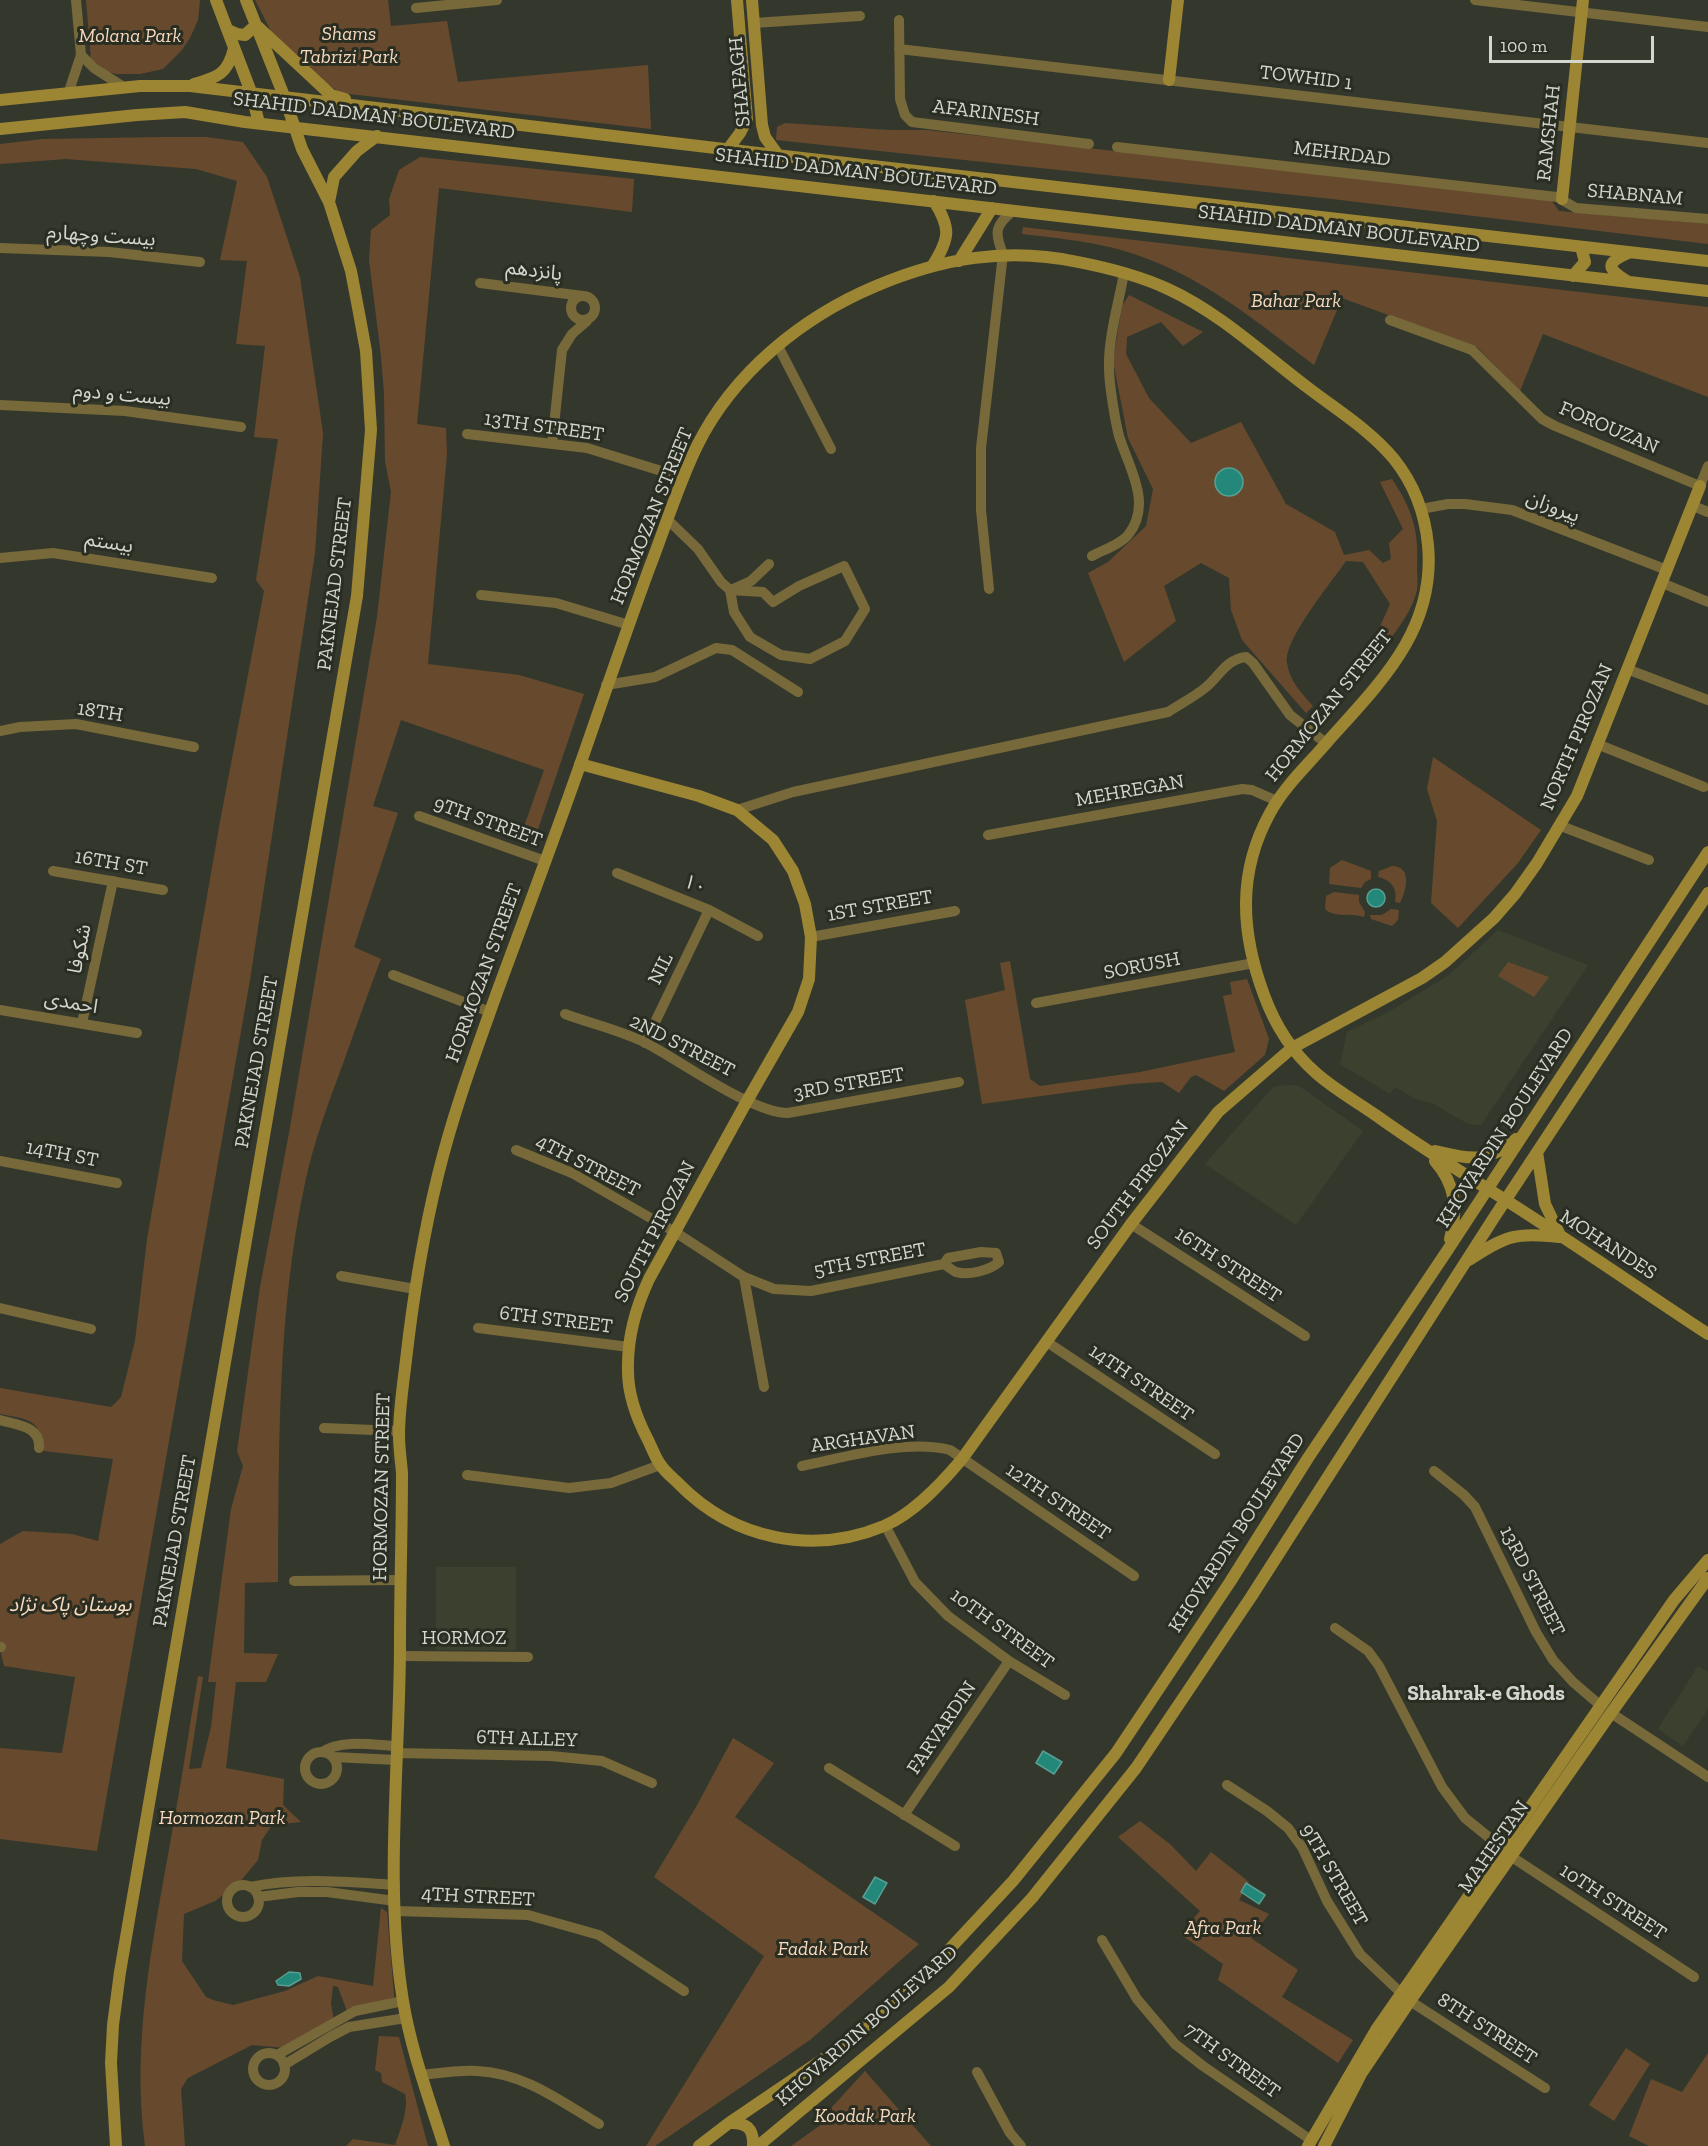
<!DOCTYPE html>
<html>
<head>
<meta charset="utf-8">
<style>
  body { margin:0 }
  #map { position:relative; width:1708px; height:2146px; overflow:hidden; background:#34382c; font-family:"Zilla Slab",serif }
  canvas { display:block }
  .scale { position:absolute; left:1489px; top:36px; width:165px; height:27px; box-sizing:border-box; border:3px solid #d3d6cf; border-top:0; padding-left:8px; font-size:18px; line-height:21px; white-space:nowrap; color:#d3d6cf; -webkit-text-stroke:4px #2a2e22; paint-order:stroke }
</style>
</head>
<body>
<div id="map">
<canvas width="1708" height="2146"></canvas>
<div class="scale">100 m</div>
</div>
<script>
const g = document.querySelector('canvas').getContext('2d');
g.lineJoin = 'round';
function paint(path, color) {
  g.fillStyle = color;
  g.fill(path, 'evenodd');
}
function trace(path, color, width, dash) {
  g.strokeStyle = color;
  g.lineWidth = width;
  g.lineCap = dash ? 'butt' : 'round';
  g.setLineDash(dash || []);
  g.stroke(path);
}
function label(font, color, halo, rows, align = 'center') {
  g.font = font + ' "Zilla Slab","Noto Sans Arabic",serif';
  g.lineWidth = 6;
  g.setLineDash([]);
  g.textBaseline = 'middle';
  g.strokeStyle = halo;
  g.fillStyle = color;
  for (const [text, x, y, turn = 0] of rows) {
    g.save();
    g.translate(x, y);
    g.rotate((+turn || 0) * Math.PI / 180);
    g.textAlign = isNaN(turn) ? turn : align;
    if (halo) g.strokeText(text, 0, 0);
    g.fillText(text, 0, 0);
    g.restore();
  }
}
paint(new Path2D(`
  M1498,930L1588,965L1481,1125L1468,1124L1432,1103L1416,1099L1395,1087L1390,1094L1340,1064L1347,1032L1390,1011L1449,975Z
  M1287,1085L1299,1086L1363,1131L1296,1225L1205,1164L1273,1087Z
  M436,1567H516V1650H436Z
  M1698,1666L1708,1672V1709L1683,1746L1658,1729Z`), '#3c412f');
paint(new Path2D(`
  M86,0H200L198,20L190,38L182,50L163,69L140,74H116L108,72L91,59Z
  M255,0H388L391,26L447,21L458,82L648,65L651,129L341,93L322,81L273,35Z
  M785,123L889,130H927L1551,200L1559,211L1708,224V244L1332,199L776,140L777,127Z
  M163,137H206L243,142L267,177L300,277L323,433L315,553L250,980L97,1851L0,1839V1748L62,1753L75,1677L4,1666L0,1649V1544L23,1531L72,1534L98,1541L113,1459L44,1451C39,1418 31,1420 0,1414V1388L111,1407L121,1397L135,1341L147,1239L221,816L264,591L256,580L278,439L254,437L265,346L236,344L247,261L220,260L237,181L196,169L66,159L0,164V144L43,139Z
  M420,157L634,179L632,212L439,188L417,424L446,428L447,454L428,664L519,675L584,694L534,841L520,838L544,770L401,720L373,806L398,813L354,947L381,959C368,993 356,1027 344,1061C329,1101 314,1141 305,1183C277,1314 279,1448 278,1582L245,1583L244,1653L278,1654L266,1682H236L226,1768L284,1779L283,1805L301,1822L272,1825L262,1840L258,1860L239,1883L215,1901L184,1914L182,1961L206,1997L213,2000L233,2005L285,1991L318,1976L373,1986L381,1908L387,1912L395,2006L348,2014L338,1987L333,1986L331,2003L334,2022L286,2048L252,2045L188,2078L181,2089L185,2146H145C131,2042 153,1940 171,1838C181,1784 189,1730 198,1676L203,1677L189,1769L201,1768L211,1727L216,1682H208L231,1509L243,1466L237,1451L260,1287L289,1133L377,617L391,492L385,461L384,393L381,356L369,260L371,230L390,215L389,199L399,170Z
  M1023,227L1708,307V397L1543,334L1520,391L1478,348L1342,298L1314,365C1261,325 1211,283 1148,259C1108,243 1065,239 1022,234Z
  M1129,295L1203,332L1183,346L1161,322L1127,337L1126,354L1149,398L1191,443L1241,422L1286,504L1335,532L1344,555L1369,550L1383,563L1391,559L1389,543L1403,529L1380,482L1392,479C1412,509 1419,530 1417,567C1417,574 1418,583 1417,590C1412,613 1393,635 1379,654L1371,647L1390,604L1363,562L1346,561C1332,582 1283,640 1287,663C1289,680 1302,694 1313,706L1306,713L1242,640L1231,610L1229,578L1201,563L1164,586L1176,621L1124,662L1088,573L1108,562L1146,526L1153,489L1128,438L1113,361L1122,306Z
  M1433,757L1541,830L1518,863L1458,928L1431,903L1437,821L1427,789Z
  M1342,860L1371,871V879L1365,882L1361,888L1329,884L1330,868Z
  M1392,866C1413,866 1406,892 1400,903L1395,902C1398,888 1391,880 1378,877L1379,871Z
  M1334,892L1359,895V902L1365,912L1364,917C1351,912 1336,919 1325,909L1326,896Z
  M1391,909L1399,910L1398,920L1392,926L1371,919L1370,915H1382Z
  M1010,961L1030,1079L1040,1086L1140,1072L1235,1052L1223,996L1232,994L1230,982L1247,979L1269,1039L1265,1055L1224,1091L1196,1075L1191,1077L1179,1093L1162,1082L1130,1084L982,1104L965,1000L1005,990L1000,963Z
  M1508,962L1549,977L1534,997L1498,976Z
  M733,1738L774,1763L735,1817L919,1944L810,2040L655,2146H646L764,1956L654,1877L696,1807Z
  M1140,1821L1171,1845L1196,1871L1211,1852L1249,1882L1239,1900L1269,1914L1251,1938L1298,1970L1282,1997L1353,2040L1338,2063L1218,1980L1223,1964L1180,1934L1200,1911L1118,1837Z
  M379,2036L399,2037L428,2146H346L353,2139L395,2145C400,2131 409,2109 405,2094L382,2082L381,2073L375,2070Z
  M1626,2048L1650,2064L1614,2121L1589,2105Z
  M1708,2053V2146H1649L1629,2136L1651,2079L1682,2092Z
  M865,2071L931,2146H791L832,2117V2107Z`), '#674a2e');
const water = new Path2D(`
  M1215 482a14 14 0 1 1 28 0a14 14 0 1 1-28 0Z
  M1367 898a9 9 0 1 1 18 0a9 9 0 1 1-18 0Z
  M1043,1751L1062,1762L1054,1774L1036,1763Z
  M875,1877L887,1883L875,1904L863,1897Z
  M1246,1883L1265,1895L1259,1904L1241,1892Z
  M289,1972L300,1973L301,1979L289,1986L278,1985L276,1981Z`);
paint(water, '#238879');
trace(water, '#589f93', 1.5);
trace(new Path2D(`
  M1475,0L1708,27
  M416,8L497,0
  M899,20L900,99L905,115L912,122L1089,144
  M754,23L860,16
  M899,49L1708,143
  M81,55L94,68L125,88
  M68,94L81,55L76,0
  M1117,147L1557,197L1576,208L1708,219
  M0,248L109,252L200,262
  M480,283L583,296
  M571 308a12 12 0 1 1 24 0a12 12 0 1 1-24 0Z
  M1390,320L1472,350L1542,419L1555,426L1700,486L1708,466
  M778,346L831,449
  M0,405L125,411L241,427
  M467,434L587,448L684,478
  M552,444L562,350L572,334L587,321
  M1693,506L1708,512
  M1421,509L1448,504H1465L1512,510L1667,570
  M668,520L698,549L721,582L730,590L763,592L773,602L799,586L844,566L865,609L845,641L810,659L781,655L750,637L734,612L730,590
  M1092,556C1103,550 1121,544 1128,535C1153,504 1129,468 1119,436C1115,420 1109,384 1109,368C1108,338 1119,302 1124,273
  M0,558L53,553L212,578
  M1662,583L1708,602
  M733,589L751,581L769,564
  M989,589L981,510V448L1003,254C994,232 995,225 1014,210
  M481,595L556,603L629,625
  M1627,669L1708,700
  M606,685L655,677L716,648L732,650L798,692
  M0,731L20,727L76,724L194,747
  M1597,744L1704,787
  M737,810L793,792L1168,712C1180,704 1194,697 1205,688C1219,677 1226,659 1246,657L1253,663L1290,715L1327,744
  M419,816L545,861
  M1561,826L1649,860
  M988,835L1242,789L1252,790L1277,801
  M53,871L163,890
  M617,873L709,910L758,936
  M811,937L955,911
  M393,975L490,1012
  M1036,1003L1254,963
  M0,1010L137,1033
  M565,1014C592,1024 623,1031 648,1044C682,1062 752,1113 788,1113L959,1082
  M82,1023L113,881
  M645,1043L709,910
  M516,1150L572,1173L675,1232L744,1277L774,1289L811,1291L944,1264L948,1258L981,1252L996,1253L999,1262C990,1270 969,1276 956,1272C952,1270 947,1266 944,1264
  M0,1161L117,1183
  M1131,1224L1305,1336
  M341,1276L415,1289
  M744,1277L764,1387
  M0,1308L91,1329
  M478,1328L629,1347
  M1047,1342L1215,1454
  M0,1420C17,1425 41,1426 39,1448
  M324,1428L399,1431
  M802,1466C847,1457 905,1439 950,1450L1134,1576
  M1434,1471L1464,1495L1475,1507L1536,1632L1553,1660L1573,1682L1601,1706
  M467,1475L569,1488L611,1483L660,1465
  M885,1525L915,1582L948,1616L1009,1661L1065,1695
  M294,1581L400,1580
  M1335,1628L1368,1651L1379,1666L1442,1787L1465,1818L1502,1848
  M0,1647H1
  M400,1656L528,1657
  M1611,1713L1708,1777
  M322,1752C342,1739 373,1745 396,1746
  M305 1768a16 16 0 1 1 32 0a16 16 0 1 1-32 0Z
  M396,1753L551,1756L602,1761L652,1783
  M333,1757L396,1760
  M829,1768L955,1846
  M1227,1785L1267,1811L1288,1828L1302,1847L1327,1901L1360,1954L1401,1993
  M904,1815L1009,1661
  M1512,1857L1694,1977
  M227 1901a16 16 0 1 1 32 0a16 16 0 1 1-32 0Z
  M250,1887C299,1877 346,1882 395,1885
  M258,1897L298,1892H327L395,1901
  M396,1911L528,1915L599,1935L684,1991
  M1102,1940L1137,1999L1175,2044L1203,2066L1311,2140
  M1410,2001L1545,2088
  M253 2069a16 16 0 1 1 32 0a16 16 0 1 1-32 0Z
  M277,2055L355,2011L403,2001
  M284,2065L330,2037L349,2027L406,2018
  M977,2072L1010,2133L1021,2146
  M422,2075C440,2073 459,2070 477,2071C524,2073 560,2101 599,2124`), '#77693a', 10);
trace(new Path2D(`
  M216,0L251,92L259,123
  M752,0L762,125L765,137L778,155
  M258,27L331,95L345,99
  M228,30L237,34L245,35L256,25
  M1169,80L1178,0
  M194,84C218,77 228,74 234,48
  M0,100L140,86H190L758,153L1708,261
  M0,129L137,115L185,112L245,122L1708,291
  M728,149L740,133L747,119L737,0
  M1562,199L1583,0
  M329,202L334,177L357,151L377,136
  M959,261L992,208
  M933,265C950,238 951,228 934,201
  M1573,276L1585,262L1581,247
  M1627,281C1606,268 1606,263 1628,253
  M580,764L699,796L737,810L773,840L793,871L805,904L811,937L809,979L798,1012L747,1101L649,1279C635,1309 627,1338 628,1371C628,1394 637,1419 648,1440C652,1448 655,1457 660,1464C665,1472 673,1478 679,1484C733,1539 812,1556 884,1526C914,1513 941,1484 962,1459L1131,1224L1218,1112L1292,1048L1422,978L1445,962L1494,918L1515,894L1537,863L1577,796L1700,486
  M1435,1151C1470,1159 1487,1164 1516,1139
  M1537,1152L1545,1204L1559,1233
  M1435,1161C1456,1185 1458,1209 1450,1239
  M1469,1260C1505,1236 1515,1232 1559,1237
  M729,2123C746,2122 754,2128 753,2146
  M116,2146L111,2063L113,2025L120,1972L357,596L371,430L366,351L359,313L351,271L329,202L302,149L284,96L246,0
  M444,2146C429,2098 411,2050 403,2001C384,1883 400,1762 400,1643C400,1586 402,1530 402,1473C401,1461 399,1448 399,1435C399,1411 403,1385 406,1360C413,1298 423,1236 438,1175C453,1113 475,1054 496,995C524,919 553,842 580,765C603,699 625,634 649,569C665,528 678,485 697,446C733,373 802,317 876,286C942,258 1007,247 1078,262C1109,268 1140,276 1168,289C1220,313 1262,353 1307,387C1337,410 1370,430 1394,459C1414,484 1425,514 1428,545C1436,629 1381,682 1329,740C1309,764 1285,785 1270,813C1237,873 1241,933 1264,995C1275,1025 1292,1052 1316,1073C1334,1089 1357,1102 1377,1116C1413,1142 1450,1165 1488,1189C1562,1235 1635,1286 1708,1334
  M699,2146L729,2123L841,2047L931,1969L1013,1881L1116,1753L1230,1582L1308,1458L1447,1251L1708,852
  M758,2146L949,1987L1032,1898L1136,1768L1251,1597L1495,1216L1708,893
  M1308,2146L1376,2030L1674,1600L1708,1560
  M1324,2146L1361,2074L1410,2001L1611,1713L1708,1578`), '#9c8533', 12);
label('italic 20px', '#f7d9be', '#2a2e22', [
  ["Shams",349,34],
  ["Tabrizi Park",349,57],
  ["Molana Park",130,36],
  ["Bahar Park",1296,301],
  ["بوستان پاک نژاد",70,1605],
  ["Hormozan Park",222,1818],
  ["Afra Park",1223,1928],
  ["Fadak Park",823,1949],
  ["Koodak Park",865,2116]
]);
label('20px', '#d3d6cf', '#2a2e22', [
  ["TOWHID 1",1306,78,7],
  ["SHAFAGH",740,82,-95],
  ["AFARINESH",986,113,7],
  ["SHAHID DADMAN BOULEVARD",374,116,7],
  ["RAMSHAH",1549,133,-84],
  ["MEHRDAD",1342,154,7],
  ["SHAHID DADMAN BOULEVARD",856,172,7],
  ["SHABNAM",1635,195,5],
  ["SHAHID DADMAN BOULEVARD",1339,229,7],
  ["بیست وچهارم",101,236,4],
  ["پانزدهم",534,271,7],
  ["بیست و دوم",122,395,5],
  ["13TH STREET",544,427,8],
  ["FOROUZAN",1609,428,23],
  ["پیروزان",1553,507,21],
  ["HORMOZAN STREET",652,516,-68],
  ["بیستم",109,543,9],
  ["PAKNEJAD STREET",335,584,-83],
  ["HORMOZAN STREET",1329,706,-51],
  ["18TH",100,712,9],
  ["NORTH PIROZAN",1577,737,-67],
  ["MEHREGAN",1130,791,-10],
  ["9TH STREET",488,822,20],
  ["16TH ST",111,863,10],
  ["۱۰",695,885,22],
  ["1ST STREET",880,906,-10],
  ["شکوفا",80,949,-78],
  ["SORUSH",1142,966,-11],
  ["NIL",661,969,-64],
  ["HORMOZAN STREET",484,973,-70],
  ["احمدی",71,1003,10],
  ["2ND STREET",682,1046,27],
  ["PAKNEJAD STREET",257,1062,-80],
  ["3RD STREET",849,1084,-10],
  ["KHOVARDIN BOULEVARD",1505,1128,-57],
  ["14TH ST",62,1154,11],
  ["4TH STREET",588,1166,27],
  ["SOUTH PIROZAN",1138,1185,-53],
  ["SOUTH PIROZAN",655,1232,-63],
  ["MOHANDES",1608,1245,33],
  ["5TH STREET",870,1260,-11],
  ["16TH STREET",1228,1265,33],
  ["6TH STREET",556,1320,7],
  ["14TH STREET",1141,1383,34],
  ["ARGHAVAN",863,1439,-8],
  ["HORMOZAN STREET",382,1487,-89],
  ["12TH STREET",1058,1502,34],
  ["KHOVARDIN BOULEVARD",1237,1533,-57],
  ["PAKNEJAD STREET",175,1541,-80],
  ["13RD STREET",1532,1581,63],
  ["10TH STREET",1002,1629,36],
  ["HORMOZ",464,1638],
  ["FARVARDIN",942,1728,-56],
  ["6TH ALLEY",527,1739,2],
  ["MAHESTAN",1494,1847,-55],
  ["9TH STREET",1334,1875,60],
  ["4TH STREET",478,1897,3],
  ["10TH STREET",1613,1902,33],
  ["KHOVARDIN BOULEVARD",867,2026,-41],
  ["8TH STREET",1487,2029,33],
  ["7TH STREET",1232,2061,36]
]);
label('bold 21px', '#d3d6cf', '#2a2e22', [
  ["Shahrak-e Ghods",1486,1694]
]);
</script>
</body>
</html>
